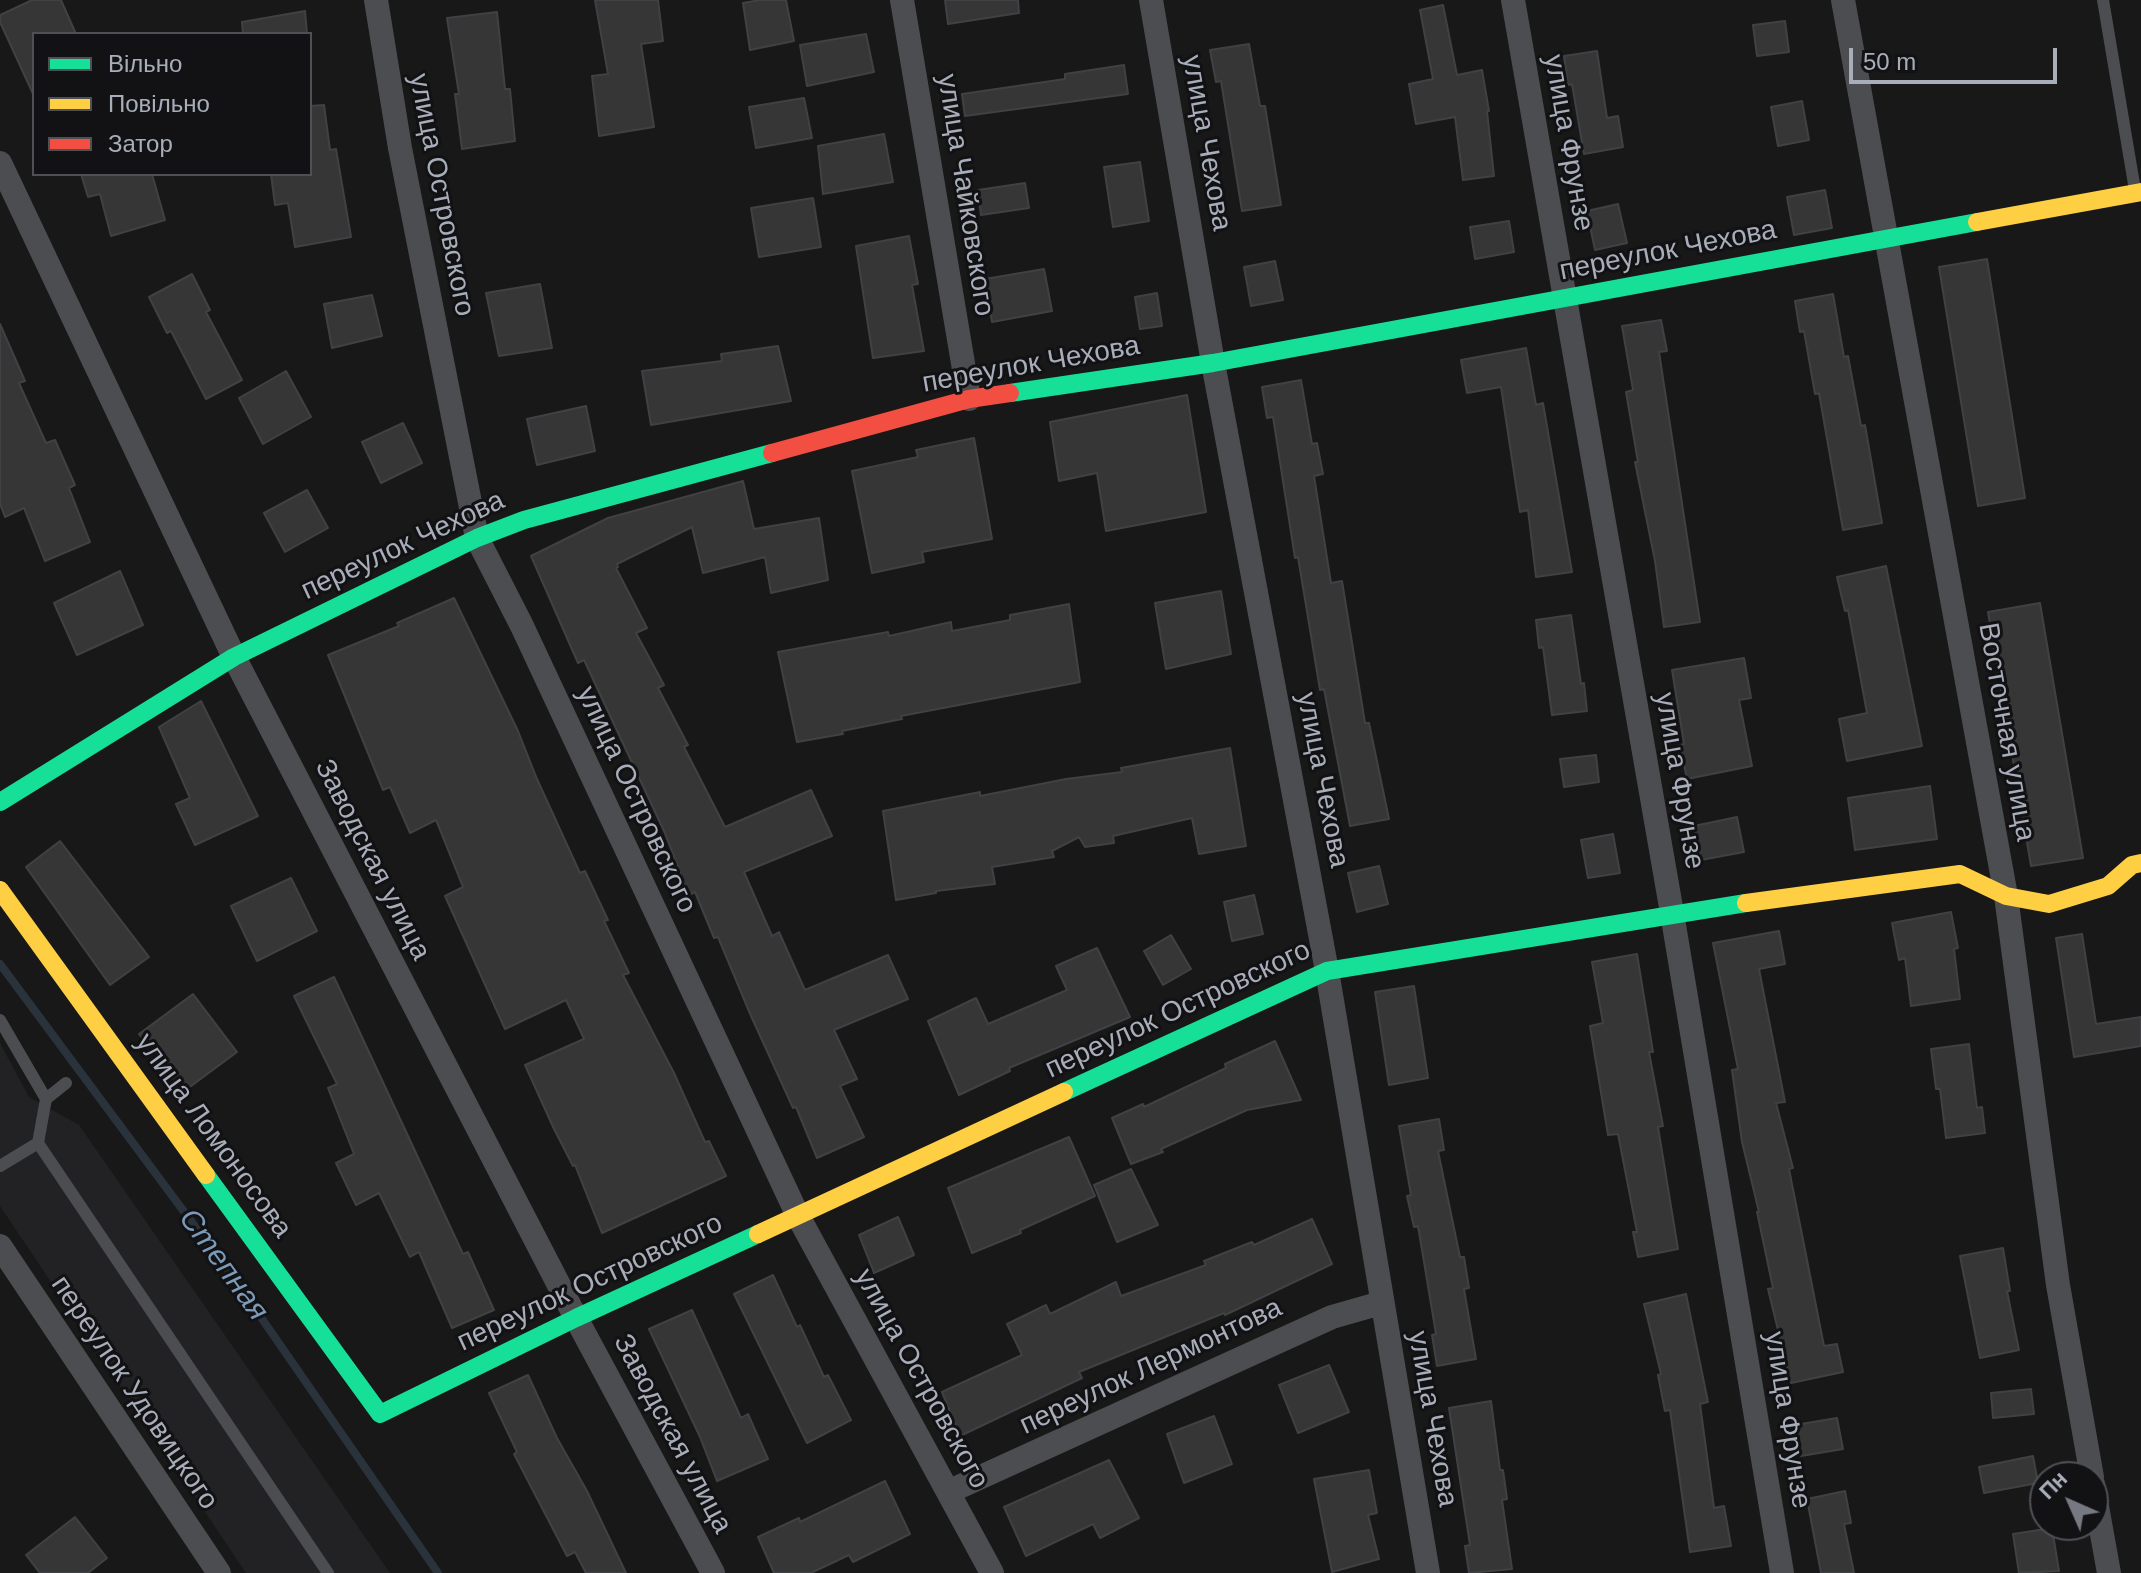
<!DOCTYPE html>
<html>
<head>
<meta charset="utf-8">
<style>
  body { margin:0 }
  #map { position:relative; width:2141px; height:1573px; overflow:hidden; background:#181818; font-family:Arial,sans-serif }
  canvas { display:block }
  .legend { position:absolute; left:32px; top:32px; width:280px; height:144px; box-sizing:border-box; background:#121214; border:2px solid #4e5056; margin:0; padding:10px 14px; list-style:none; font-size:24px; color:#a8adba }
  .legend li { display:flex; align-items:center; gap:16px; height:40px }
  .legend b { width:40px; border:2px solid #4e5056 }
  .north { position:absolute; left:2029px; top:1461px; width:80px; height:80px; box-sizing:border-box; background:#121214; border:2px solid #4e5056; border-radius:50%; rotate:315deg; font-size:22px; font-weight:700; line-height:32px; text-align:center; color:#a8adba }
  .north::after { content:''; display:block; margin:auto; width:28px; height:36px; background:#767981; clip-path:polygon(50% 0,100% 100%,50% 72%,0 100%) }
  .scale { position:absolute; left:1849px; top:48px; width:208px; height:36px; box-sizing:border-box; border:4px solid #a8adba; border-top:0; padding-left:10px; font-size:24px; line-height:28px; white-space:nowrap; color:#a8adba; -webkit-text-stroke:6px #121214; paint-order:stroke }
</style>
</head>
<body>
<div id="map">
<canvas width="2141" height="1573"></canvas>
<ul class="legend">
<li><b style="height:10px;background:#16e098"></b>Вільно</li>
<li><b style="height:10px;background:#ffcf43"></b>Повільно</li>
<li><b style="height:10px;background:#f24e42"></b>Затор</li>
</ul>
<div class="north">Пн</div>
<div class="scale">50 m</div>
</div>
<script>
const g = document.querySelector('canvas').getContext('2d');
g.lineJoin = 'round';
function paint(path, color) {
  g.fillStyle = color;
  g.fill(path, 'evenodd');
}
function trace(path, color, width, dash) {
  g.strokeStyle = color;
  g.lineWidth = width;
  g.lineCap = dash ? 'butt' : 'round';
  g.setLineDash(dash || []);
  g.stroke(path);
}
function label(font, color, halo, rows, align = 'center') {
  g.font = font + ' Arial,sans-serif';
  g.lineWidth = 6;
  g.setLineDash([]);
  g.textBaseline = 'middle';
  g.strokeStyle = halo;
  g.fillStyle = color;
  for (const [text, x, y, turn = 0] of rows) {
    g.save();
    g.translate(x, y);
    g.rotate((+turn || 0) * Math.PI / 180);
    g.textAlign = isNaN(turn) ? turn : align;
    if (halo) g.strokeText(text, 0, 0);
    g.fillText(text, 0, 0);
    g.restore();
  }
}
paint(new Path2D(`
  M0,1043L29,1097L79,1125L390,1573H246L0,1206Z`), '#222224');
trace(new Path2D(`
  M0,964L240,1287L438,1573`), '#2a333b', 8);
const building = new Path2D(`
  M32,0H61L76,34H34V96L0,22V15Z
  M595,0H658L663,41L641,44L654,127L599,136L592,76L608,74Z
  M760,0H786L794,41L750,50L743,3Z
  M945,0H1018L1019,13L948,24Z
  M1443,5L1457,75L1482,70L1489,111H1487L1494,176L1463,180L1455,117L1416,124L1409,84L1433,79L1420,10Z
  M305,11L307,34H243L242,22Z
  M497,12L505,89H510L515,141L462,149L455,94H459L447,18Z
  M1785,21L1789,52L1757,56L1753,25Z
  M866,34L874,72L807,86L800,45Z
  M1249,44L1260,106H1265L1281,205L1242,211L1221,81L1216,82L1210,50Z
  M1597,51L1607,118L1618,116L1623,147L1584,154L1572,84L1568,85L1564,56Z
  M1124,65L1128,94L965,116L962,94L1065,79V74Z
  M804,98L812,138L756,148L749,107Z
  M1802,101L1809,140L1778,146L1771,107Z
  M324,105L330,150L336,149L351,237L295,247L288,203L275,205L271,174H310V106Z
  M884,134L893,182L823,194L818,146Z
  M1140,162L1149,221L1113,227L1104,167Z
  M81,174H152L165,220L111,236L100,194L88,197Z
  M1025,183L1029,208L981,215L978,190Z
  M1825,190L1832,228L1794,235L1787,197Z
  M813,198L821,247L759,257L751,208Z
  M1618,204L1627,243L1595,250L1587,211Z
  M1509,221L1514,252L1475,259L1470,227Z
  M909,236L918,284L912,285L924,351L873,358L856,246Z
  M1987,259L2025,498L1978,506L1939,267Z
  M1275,261L1283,300L1251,306L1244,267Z
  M1044,269L1052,311L992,322L985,279Z
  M192,274L210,310L206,312L242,380L206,399L171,331L167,333L149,297Z
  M540,284L552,348L499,356L486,293Z
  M1157,293L1162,326L1140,329L1135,297Z
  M1833,294L1844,357L1848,356L1861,426L1865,425L1882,523L1843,530L1819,393L1815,394L1804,331L1800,332L1795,301Z
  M372,295L382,336L332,348L324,304Z
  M1661,320L1667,351L1659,352L1700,622L1664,627L1655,561L1635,462H1638L1626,392L1633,390L1622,326Z
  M0,324L25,381L19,383L46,443L55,440L75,485L69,488L90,542L45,561L24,508L5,517L0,504Z
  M778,346L791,401L651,425L642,371L722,361L721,354Z
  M1526,348L1536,405L1543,403L1572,572L1536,577L1528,510L1520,512L1501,387L1467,393L1461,360Z
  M286,371L311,417L263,444L239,398Z
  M1301,380L1312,444L1317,443L1323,474L1314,476L1331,583L1342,581L1365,723H1369L1389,819L1350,826L1324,689L1320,690L1298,557L1295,558L1273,417L1267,418L1262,387Z
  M1187,395L1206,512L1106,531L1097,473L1059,481L1050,422Z
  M586,406L595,451L537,465L527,419Z
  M403,423L422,463L381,483L362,442Z
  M974,438L992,539L922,552L924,562L872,573L852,471L918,457L916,450Z
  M743,481L754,529L819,518L828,580L771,593L765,557L703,573L692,527L617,564L618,567L616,568L647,628L636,633L664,685L658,688L688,745L684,747L725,827L811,790L832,836L744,872L772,936L779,932L805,990L888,955L908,999L834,1030L857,1079L840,1086L864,1137L817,1158L796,1107L793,1108L751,1016L718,937L714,938L695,892L689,895L664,831L584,660L578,663L531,556L608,518Z
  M307,490L328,528L285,552L264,513Z
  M1886,566L1922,746L1847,761L1839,719L1867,713L1848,610L1845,611L1837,577Z
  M120,571L143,625L77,655L54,603Z
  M1221,591L1231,654L1166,669L1155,603Z
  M454,598L518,731L537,779L580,873L585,871L608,920L604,921L629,973L623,975L674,1073L705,1142L709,1141L726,1176L602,1233L575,1165L573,1166L554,1129L525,1065L584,1039L566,1000L505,1029L445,896L463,887L436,820L410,833L390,787L383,790L328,655L399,626L397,623Z
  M2040,603L2083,858L2031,866L1988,612Z
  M1069,604L1080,682L901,716L902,719L842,731L843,734L797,742L778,652L888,632L889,636L951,622L952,631L1010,620V615Z
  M1571,615L1581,684L1584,683L1587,711L1552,715L1543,647L1539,648L1536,620Z
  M1744,658L1751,698L1739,700L1752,766L1687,779L1680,745L1684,744L1672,670Z
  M201,701L258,816L195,845L176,804L190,798L159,727Z
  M1230,748L1246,846L1199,854L1192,818L1113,836L1114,843L1085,847L1079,837L1052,851L1054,857L992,867L995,884L936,891V893L896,900L883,811L980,792V796L1066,779L1122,772L1121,768Z
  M1596,755L1599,782L1564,787L1560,759Z
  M1930,786L1937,839L1855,850L1848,798Z
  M1737,817L1744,852L1701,860L1694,826Z
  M1613,834L1620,873L1588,878L1581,840Z
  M60,841L149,957L110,985L26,867Z
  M1379,866L1388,904L1357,912L1348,873Z
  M291,878L317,931L257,961L231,906Z
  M1254,895L1263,934L1232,941L1224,902Z
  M1951,912L1958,948L1954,949L1960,999L1911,1006L1905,958L1899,960L1892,923Z
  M1779,931L1785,964L1759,969L1785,1102L1776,1103L1793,1168L1789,1169L1824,1346L1837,1344L1843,1372L1791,1383L1768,1289L1773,1288L1757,1212H1759L1742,1142L1732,1070L1738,1069L1713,943Z
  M2082,934L2096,1024L2141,1017V1046L2074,1057L2056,938Z
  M1171,935L1191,969L1163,985L1144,951Z
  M1097,948L1130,1017L1009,1068L1010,1071L959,1095L928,1021L976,998L988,1024L1067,990L1056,966Z
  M1637,954L1653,1052H1649L1663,1126L1658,1127L1678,1249L1638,1257L1633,1232H1637L1618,1134L1608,1135L1590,1026L1603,1023L1592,962Z
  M334,977L463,1254L468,1252L494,1310L452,1328L419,1252L410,1257L379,1193L356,1205L336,1163L354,1154L328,1088L337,1084L294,996Z
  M1414,986L1428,1078L1389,1085L1375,992Z
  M193,994L237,1052L183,1092L139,1034Z
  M1275,1041L1301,1100L1247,1110L1161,1149L1163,1152L1131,1164L1112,1118L1143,1104L1144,1107L1226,1068L1225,1064Z
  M1969,1044L1977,1108L1982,1107L1985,1133L1946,1138L1940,1089H1936L1931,1049Z
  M1439,1119L1444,1150L1438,1151L1460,1257H1464L1469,1288L1464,1289L1476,1359L1437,1366L1432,1335L1436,1334L1418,1226L1414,1227L1407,1196L1411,1195L1399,1126Z
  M1069,1137L1095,1196L1020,1230L1021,1233L972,1253L948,1188Z
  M1131,1169L1158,1225L1117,1242L1094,1185Z
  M898,1217L914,1255L874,1273L859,1235Z
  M1312,1219L1332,1264L1225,1315L1224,1313L1079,1372L1082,1378L960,1436L942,1392L1022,1355L1007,1324L1046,1305L1050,1314L1116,1282L1121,1296L1206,1265L1204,1261L1252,1242L1254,1245Z
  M2003,1248L2010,1291H2007L2019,1350L1980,1358L1960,1256Z
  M773,1275L797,1327L800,1325L824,1377L828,1375L851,1420L807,1443L734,1294Z
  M1686,1294L1708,1402L1700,1404L1714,1508L1724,1506L1731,1546L1690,1552L1670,1410L1665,1411L1658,1375L1661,1374L1644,1304Z
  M692,1310L741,1418L748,1414L768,1459L717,1481L700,1437L649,1329Z
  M1329,1365L1349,1412L1298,1433L1279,1385Z
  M528,1375L557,1438L587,1491L626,1573H586L575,1552L567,1556L514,1454L517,1452L489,1393Z
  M2031,1389L2034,1414L1993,1418L1991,1393Z
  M1491,1401L1500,1470H1503L1507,1499L1502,1500L1512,1569L1469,1573L1465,1546L1470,1545L1449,1408Z
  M1214,1416L1232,1464L1184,1483L1167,1434Z
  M1837,1418L1843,1449L1801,1456L1795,1425Z
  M2033,1456L2038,1483L1984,1493L1979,1467Z
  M1109,1460L1139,1518L1100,1538L1093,1524L1026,1556L1004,1507Z
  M1369,1470L1377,1513L1368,1515L1379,1559L1332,1572L1314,1479Z
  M885,1481L910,1534L853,1562L849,1555L811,1573H774L758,1537L799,1518L800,1522Z
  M1845,1491L1851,1523L1844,1524L1854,1573H1821L1807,1499Z
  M75,1517L107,1558L88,1573H40L26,1555Z
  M2052,1528L2059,1571L2019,1573L2013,1534Z`);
paint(building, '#363637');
trace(building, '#404144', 2);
trace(new Path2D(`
  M2103,0L2135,190
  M0,1020L46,1099
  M38,1143L46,1099L66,1083
  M0,1166L38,1143L328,1573`), '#4c4d51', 12);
trace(new Path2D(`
  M376,0L400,148L477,538L522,626L798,1216L992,1573
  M902,0L969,399
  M1151,0L1213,363L1327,971L1428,1573
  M1513,0L1672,913L1782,1573
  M1843,0L2006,896L2058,1285L2092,1477
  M0,163L234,657L576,1318L713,1573
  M0,1246L219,1573
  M2093,1484L2109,1573
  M948,1492L1332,1317L1381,1303`), '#4c4d51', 24);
trace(new Path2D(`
  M1010,393L1213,363L1977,222
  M0,802L234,657L477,538L524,520L772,453
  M1064,1092L1327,971L1746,903
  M206,1175L380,1414L576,1318L758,1234`), '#16e098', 18);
trace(new Path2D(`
  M1977,222L2141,192
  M0,890L206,1175
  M1746,903L1960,874L2006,896L2049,904L2108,886L2132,865L2141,863
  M758,1234L1064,1092`), '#ffcf43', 18);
trace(new Path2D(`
  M772,453L969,399L1010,393`), '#f24e42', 18);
label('28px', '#a8adba', '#121214', [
  ["улица Чехова",1206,143,80],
  ["улица Фрунзе",1568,143,80],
  ["улица Островского",441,195,79],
  ["улица Чайковского",965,195,81],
  ["переулок Чехова",1668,251,-11],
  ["переулок Чехова",1031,365,-10],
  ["переулок Чехова",403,546,-25],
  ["Восточная улица",2006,732,80],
  ["улица Чехова",1322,780,79],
  ["улица Фрунзе",1679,781,80],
  ["улица Островского",636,800,65],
  ["Заводская улица",372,860,63],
  ["переулок Островского",1178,1010,-25],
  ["улица Ломоносова",213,1136,54],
  ["переулок Островского",590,1283,-25],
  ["переулок Лермонтова",1151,1367,-25],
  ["улица Островского",921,1379,61],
  ["переулок Удовицкого",134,1393,56],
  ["улица Чехова",1432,1419,80],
  ["улица Фрунзе",1787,1420,81],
  ["Заводская улица",672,1434,62]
]);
label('italic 30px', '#7c9bb8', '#121214', [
  ["Степная",223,1265,54]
]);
</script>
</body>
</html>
